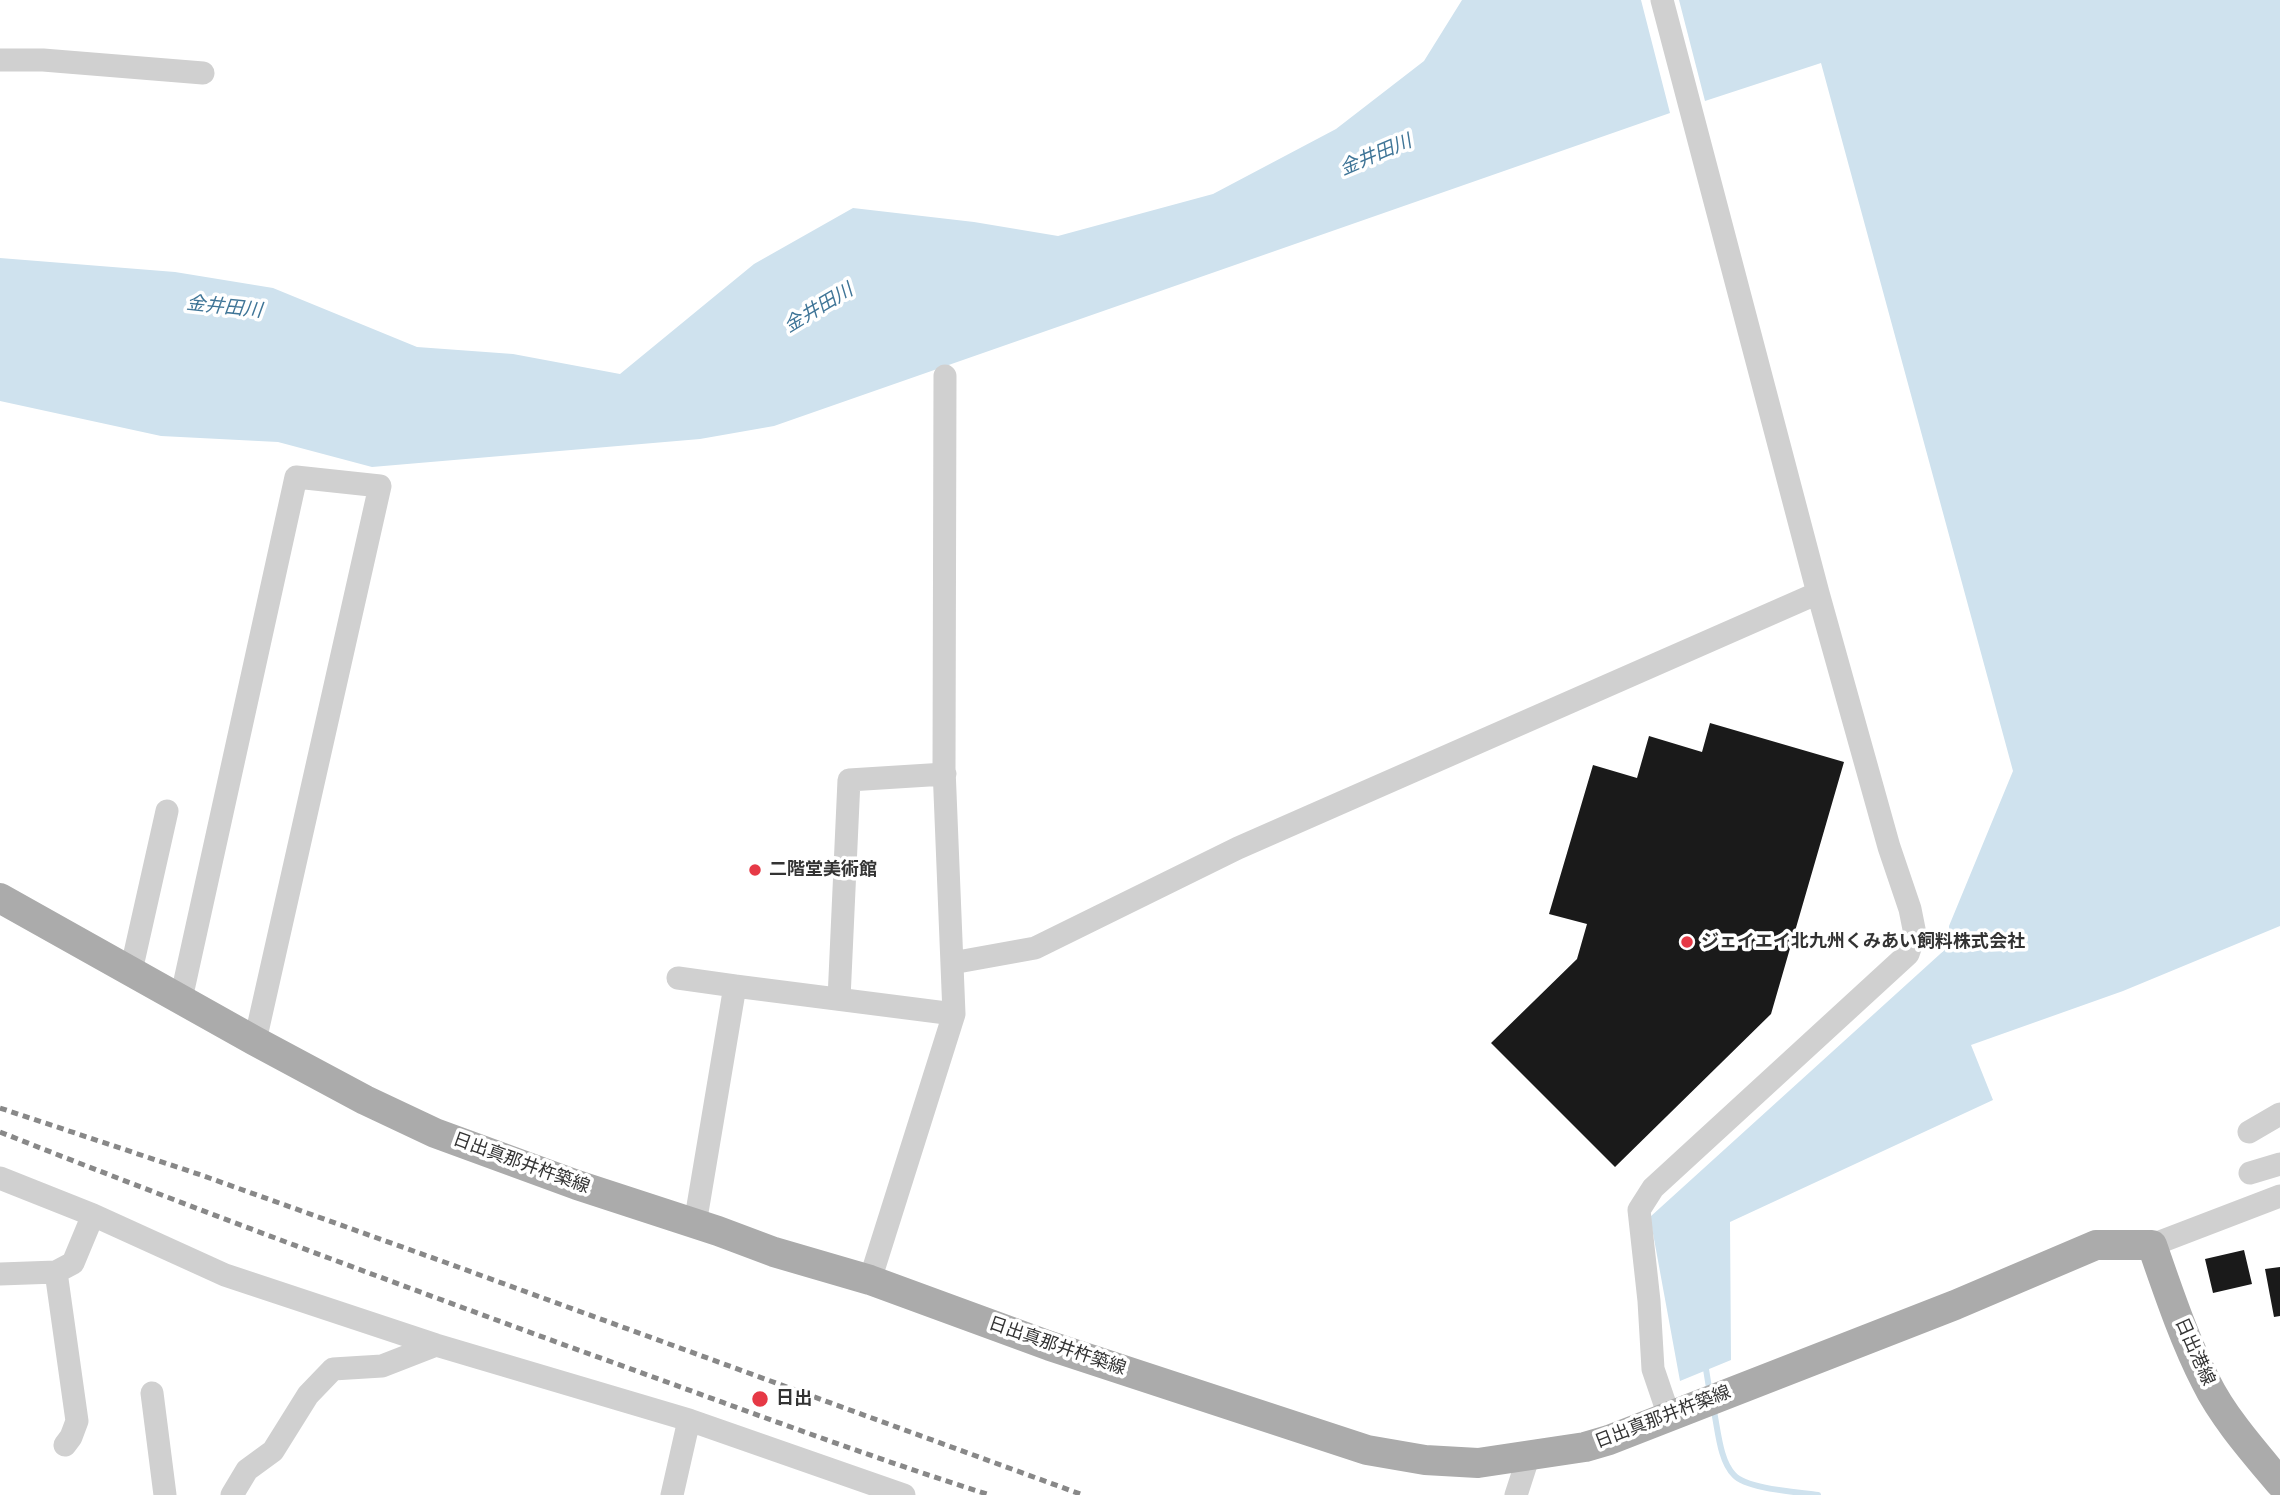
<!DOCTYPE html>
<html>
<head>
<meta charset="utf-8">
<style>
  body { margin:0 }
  canvas { display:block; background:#fff }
</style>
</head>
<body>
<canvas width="2280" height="1495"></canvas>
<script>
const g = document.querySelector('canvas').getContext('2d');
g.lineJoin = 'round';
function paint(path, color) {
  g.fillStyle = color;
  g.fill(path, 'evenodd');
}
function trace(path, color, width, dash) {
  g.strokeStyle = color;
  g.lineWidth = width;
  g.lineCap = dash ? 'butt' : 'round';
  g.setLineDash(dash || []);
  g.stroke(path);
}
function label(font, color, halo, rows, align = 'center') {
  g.font = font + ' Roboto,"Noto Sans JP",sans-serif';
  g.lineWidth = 7;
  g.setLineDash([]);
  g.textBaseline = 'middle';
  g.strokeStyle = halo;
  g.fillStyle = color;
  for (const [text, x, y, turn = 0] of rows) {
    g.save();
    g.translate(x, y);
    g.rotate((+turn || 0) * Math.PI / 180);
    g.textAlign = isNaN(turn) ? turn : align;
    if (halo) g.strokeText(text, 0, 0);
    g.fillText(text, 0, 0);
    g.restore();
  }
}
paint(new Path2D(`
  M1462,0H1641L1670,113L774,426L700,439L372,467L278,442L161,436L0,401V258L175,272L273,288L417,347L513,354L620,374L754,264L853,208L974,222L1058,236L1213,194L1336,129L1424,61Z
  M1679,0H2280V926L2123,991L1971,1045L1993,1100L1730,1222L1731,1360L1680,1381L1650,1217L1950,945L1949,926L2013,771L1821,63L1705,101Z`), '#cfe2ee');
trace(new Path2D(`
  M1705,1363L1710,1394
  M1713,1407C1718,1427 1719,1460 1734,1475C1747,1489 1798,1492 1818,1495`), '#cfe2ee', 6);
paint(new Path2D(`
  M1710,723L1844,762L1771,1014L1615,1167L1491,1043L1577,959L1587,924L1549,914L1593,765L1637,778L1649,736L1702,752Z
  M2244,1250L2252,1284L2213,1293L2205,1259Z
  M2280,1267V1316L2274,1317L2265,1269Z`), '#1a1a1a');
trace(new Path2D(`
  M1662,0L1818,593L1889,847L1910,909L1915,934L1908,954L1653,1188L1639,1210L1649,1301L1653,1369L1669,1416
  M0,60H43L203,73
  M952,963L1035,948L1238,848L1818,593
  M131,971L167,811
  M678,978L735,986L695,1224
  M735,986L954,1014
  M181,999L296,477L380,486L255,1041
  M839,999L849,780L945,774
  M2249,1132L2280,1114
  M2250,1173L2280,1164
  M0,1178L93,1215L225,1275L436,1345L689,1420L904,1495
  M2152,1245L2280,1196
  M0,1274L56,1272
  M870,1280L954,1014L944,768L945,376
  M152,1393L165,1495
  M65,1445L71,1437L77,1421L56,1272L73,1263L93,1215
  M232,1495L247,1470L273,1451L308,1395L333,1369L382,1366L436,1345
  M672,1495L689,1420
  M1516,1495L1529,1455`), '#d0d0d0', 23);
trace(new Path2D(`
  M0,898L255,1041L365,1100L435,1133L577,1185L718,1231L774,1252L870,1280L1050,1346L1367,1450L1425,1460L1478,1463L1585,1447L1609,1440L1955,1305L2096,1245H2152C2168,1291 2184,1339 2206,1382C2223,1417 2255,1453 2280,1483`), '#ababab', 30);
trace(new Path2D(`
  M0,1108L201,1175L447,1263L1083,1495
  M0,1132C189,1207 379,1277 570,1347C710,1397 848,1450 990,1495`), '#888', 5, [7, 5]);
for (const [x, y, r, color] of [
  [755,870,7,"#e63946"],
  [1687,942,7,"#e63946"],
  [760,1399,9,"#e63946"]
]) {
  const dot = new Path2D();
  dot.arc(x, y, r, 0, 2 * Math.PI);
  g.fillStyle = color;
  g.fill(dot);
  trace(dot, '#fff', 2.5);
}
label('bold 18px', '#333', '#fff', [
  ["二階堂美術館",769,870],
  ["ジェイエイ北九州くみあい飼料株式会社",1701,942],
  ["日出",776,1399]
], 'left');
label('18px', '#333', '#fff', [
  ["日出真那井杵築線",521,1164,20],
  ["日出真那井杵築線",1057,1347,19],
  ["日出港線",2194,1352,66],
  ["日出真那井杵築線",1663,1418,-21]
]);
label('italic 19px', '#3f7597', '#fff', [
  ["金井田川",1376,156,-23],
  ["金井田川",224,308,6],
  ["金井田川",819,309,-31]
]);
</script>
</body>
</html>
